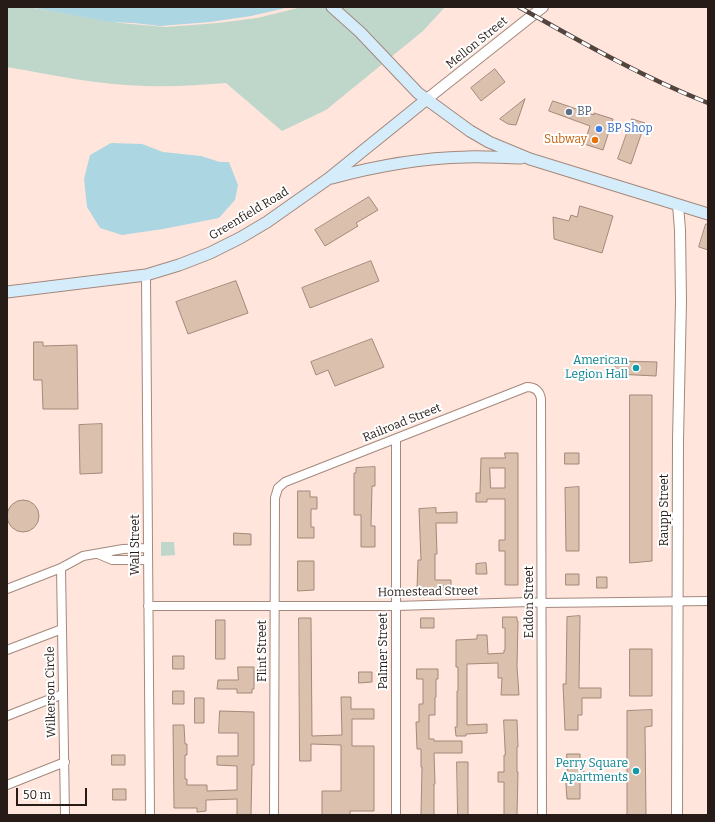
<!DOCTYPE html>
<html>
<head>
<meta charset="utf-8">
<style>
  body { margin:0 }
  #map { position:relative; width:715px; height:822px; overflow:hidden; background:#ffe5db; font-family:Bitter,serif }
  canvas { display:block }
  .frame { position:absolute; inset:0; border:8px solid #261b16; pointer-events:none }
  .scale { position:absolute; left:16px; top:788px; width:71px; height:18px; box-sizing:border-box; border:2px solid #261b16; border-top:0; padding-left:5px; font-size:12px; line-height:14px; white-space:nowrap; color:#261b16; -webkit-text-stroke:3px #fff; paint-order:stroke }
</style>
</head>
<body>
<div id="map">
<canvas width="715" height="822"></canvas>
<div class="frame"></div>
<div class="scale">50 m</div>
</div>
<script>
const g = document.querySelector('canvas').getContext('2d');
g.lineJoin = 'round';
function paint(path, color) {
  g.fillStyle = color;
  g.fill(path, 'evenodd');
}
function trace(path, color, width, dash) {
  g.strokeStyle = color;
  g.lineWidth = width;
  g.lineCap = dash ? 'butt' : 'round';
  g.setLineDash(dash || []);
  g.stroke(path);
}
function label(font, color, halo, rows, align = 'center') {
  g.font = font + ' Bitter,serif';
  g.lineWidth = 4;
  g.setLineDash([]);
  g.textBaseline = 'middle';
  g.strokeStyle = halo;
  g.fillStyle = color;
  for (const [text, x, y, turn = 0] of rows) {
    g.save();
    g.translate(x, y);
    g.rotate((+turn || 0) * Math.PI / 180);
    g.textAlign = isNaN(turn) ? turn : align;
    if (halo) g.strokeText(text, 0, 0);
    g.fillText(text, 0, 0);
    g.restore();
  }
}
paint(new Path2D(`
  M7,7H28L120,23L166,27L218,23L257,18L302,7H445L423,31L326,110L282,131L226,83C199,85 173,87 146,86C99,85 53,75 7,67Z
  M161,542H174L175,555L161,556Z`), '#bfd6ca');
paint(new Path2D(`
  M29,7H290L251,16L210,22L160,26L134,23L111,22Z
  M111,143L142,144L163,152L201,156L220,162H229L238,185L235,200L219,218L163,229L122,235L100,228L87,207L84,179L90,155Z`), '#acd6e1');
const building = new Path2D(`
  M495,69L505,82L481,101L471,88Z
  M525,99L516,125L508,124L500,119Z
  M553,101L594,115V113L613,119L603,150L584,144L590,126L549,111Z
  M632,119L645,123L631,164L618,159Z
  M369,197L378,210L356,223L358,226L325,246L315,230Z
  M580,206L613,216L602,253L554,239L553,217L569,221L571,215L577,217Z
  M706,224H708V250L699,247Z
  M371,261L379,281L310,308L302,288Z
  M236,281L248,313L188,334L176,302Z
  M372,339L384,367L335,386L328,370L316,375L311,362Z
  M34,342H43V346L77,345L78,409H43L42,380H34Z
  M616,361L657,362L656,376L615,374Z
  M630,395H652V561L630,563Z
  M102,424V473L80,474L79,425Z
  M505,453H518V585H505V551H499V540H505V499H487V502H476V493H480L481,458H505ZM490,468H505V488H491Z
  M565,453H579V464H565Z
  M375,467V486H372L371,526H375V547H361V515H354V473H356V468Z
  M579,487V551H566L565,488Z
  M298,491H310V497H317V509H311V527H314V538H298Z
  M7 516a16 16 0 1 1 32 0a16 16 0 1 1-32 0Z
  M436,508V513L457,512V523H436L437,554H435V580H451V589H417L418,560H421L419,509Z
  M234,533L251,534V545H234Z
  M298,561H314V590L298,591Z
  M486,563L487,574H476V564Z
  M566,574H579V585H566Z
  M597,577H607V588H597Z
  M580,616L579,688H601V698H582V715H578V730H565L563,684H566L567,617Z
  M503,617H517V621H518L517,667L519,695H501L502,678H498V663L467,664V725L487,724V733L466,734V736H456L455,727H457V691H458V667H456V640L477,639V635H487L488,654L504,653V650H505V628H503Z
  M299,618H311L312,736L342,735L341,697H351V709H374V719H352V746H374V811H350V815H322V791H341V745L311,744V761H300Z
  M421,618H434V628H421Z
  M216,620H225V659H216Z
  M630,649H652V696H630Z
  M173,656H184V669H173Z
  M238,667H254V689H252V693H237V689H217L218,680H238Z
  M417,669H438V679H436V697H435V715H429V739H434V741H462V753H434L435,784H434V815H421L422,767H421V749H417L416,722H419V704H423V679H417Z
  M359,672H372V682L359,683Z
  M173,691H184V704H173Z
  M195,698H204V723H195Z
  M652,710V726L645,727L646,815H627V711Z
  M220,711L254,712V765H252L251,815H237V799L206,800V811L197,812V808H174L173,725H184L185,744H187V755H185V779H187V785H207V791L237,790V766L217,765V756H238V733H219Z
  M504,720H517L518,747H517V772H518L517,815H504V782H498V772H504V755H505Z
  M567,754H580V771H584V782H580V799H567L565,772L567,771Z
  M112,755H125V765H112Z
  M457,762H468V815H458Z
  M113,789H126V800H113Z`);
paint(building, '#dbc0ae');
trace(building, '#a28978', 1);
const minor = new Path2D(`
  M146,275L150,815
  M396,439V815
  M98,554L112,560H148
  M61,568L65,815
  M7,589L61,568L83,556L123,549L148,548
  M148,606H396L530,602L541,603L708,601
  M7,650L62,629
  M7,716L63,694
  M7,785L65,762
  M274,815L275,498L278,488L285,482L527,387C535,387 540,391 541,399L542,815`);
const tertiary = new Path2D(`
  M427,99L543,7
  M677,815L678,440L681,301L680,230L678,205`);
const secondary = new Path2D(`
  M332,7L360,32L418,93L470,131L489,142L530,159L708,214
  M332,178C376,166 421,158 466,157C484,156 503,158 521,158
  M7,292L146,275L179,265L210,253L240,238L267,222L328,179L427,99`);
trace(minor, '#a4887c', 10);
trace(tertiary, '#a4887c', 12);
trace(secondary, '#a4887c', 13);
trace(minor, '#fff', 8);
trace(tertiary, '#fff', 10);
trace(secondary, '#d5edfb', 11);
const rail = new Path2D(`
  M519,7C581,42 642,77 708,103`);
trace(rail, '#52443e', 4.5);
trace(rail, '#fff', 3, [9]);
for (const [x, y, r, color] of [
  [569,112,4,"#5c6f8a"],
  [599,129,4,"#3f7fe0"],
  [595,140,4,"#e8710a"],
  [636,368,4,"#0f9aa8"],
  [636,771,4,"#0f9aa8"]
]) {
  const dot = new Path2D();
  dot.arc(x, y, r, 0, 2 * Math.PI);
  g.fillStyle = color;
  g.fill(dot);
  trace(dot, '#fff', 1.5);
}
label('12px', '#261b16', '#fff', [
  ["Mellon Street",477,43,-39],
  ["Greenfield Road",249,214,-31],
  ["Railroad Street",402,423,-22],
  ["Raupp Street",665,510,-90],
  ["Wall Street",136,545,-90],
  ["Homestead Street",428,592,-1],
  ["Eddon Street",530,602,-90],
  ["Flint Street",263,651,-90],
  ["Palmer Street",384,651,-90],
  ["Wilkerson Circle",51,692,-91]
]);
label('12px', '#4e5e75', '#fff', [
  ["BP",577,112]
], 'left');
label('12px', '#366cbe', '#fff', [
  ["BP Shop",607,129]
], 'left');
label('12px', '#c56008', '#fff', [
  ["Subway",587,140]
], 'right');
label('12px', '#0d838f', '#fff', [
  ["American",628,361],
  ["Legion Hall",628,375],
  ["Perry Square",628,764],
  ["Apartments",628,778]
], 'right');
</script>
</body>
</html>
